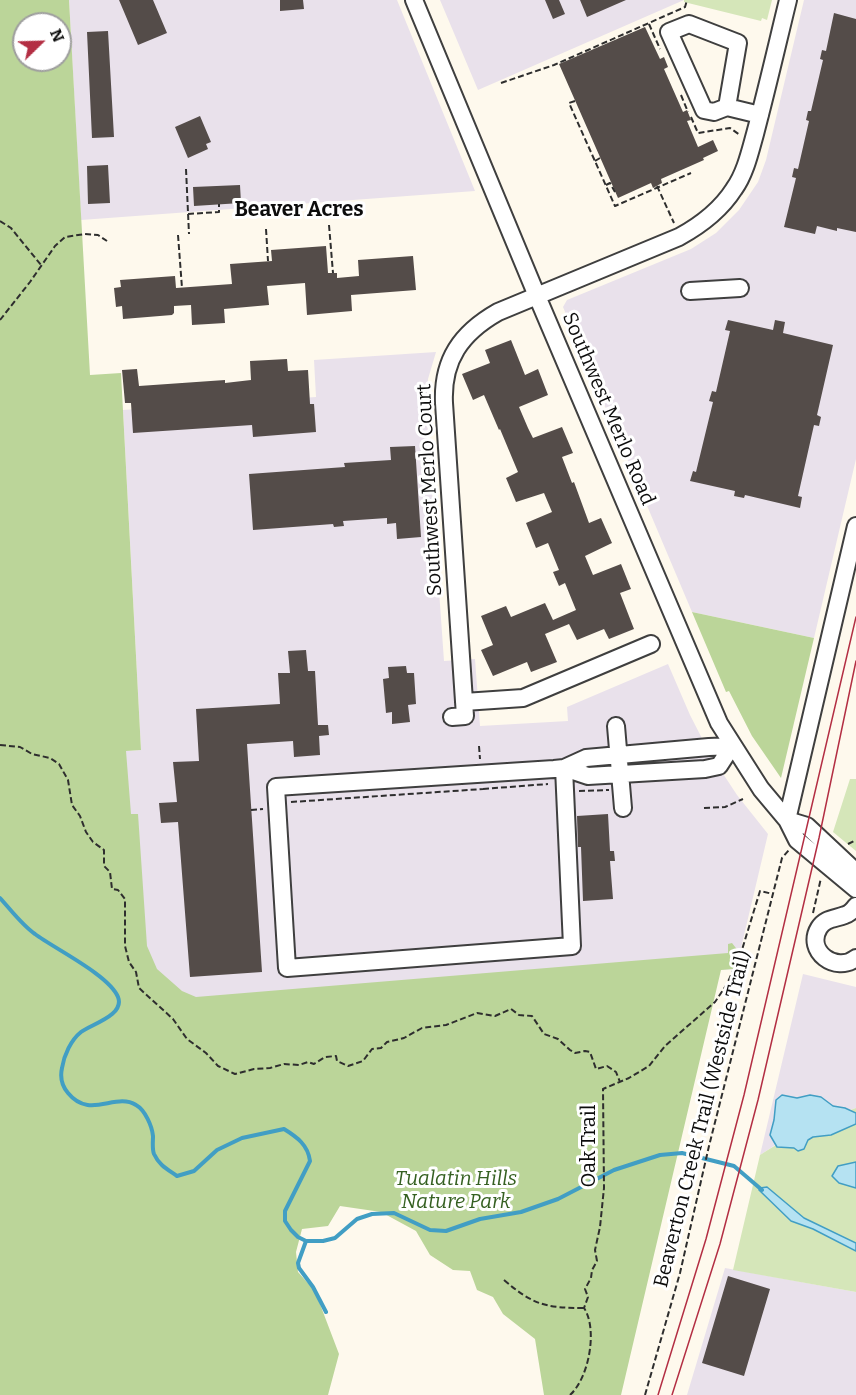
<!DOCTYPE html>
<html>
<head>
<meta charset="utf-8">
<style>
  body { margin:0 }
  #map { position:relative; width:856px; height:1395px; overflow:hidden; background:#fef9ed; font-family:Bitter,serif }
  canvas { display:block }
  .north { position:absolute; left:12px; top:12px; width:60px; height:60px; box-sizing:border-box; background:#fff; border:2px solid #9e9e9e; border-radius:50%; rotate:67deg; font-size:16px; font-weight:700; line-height:24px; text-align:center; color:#0c0c0c }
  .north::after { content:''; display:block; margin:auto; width:21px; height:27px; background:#b32e43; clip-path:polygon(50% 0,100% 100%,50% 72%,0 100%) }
</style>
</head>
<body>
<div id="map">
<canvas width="856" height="1395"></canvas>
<div class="north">N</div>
</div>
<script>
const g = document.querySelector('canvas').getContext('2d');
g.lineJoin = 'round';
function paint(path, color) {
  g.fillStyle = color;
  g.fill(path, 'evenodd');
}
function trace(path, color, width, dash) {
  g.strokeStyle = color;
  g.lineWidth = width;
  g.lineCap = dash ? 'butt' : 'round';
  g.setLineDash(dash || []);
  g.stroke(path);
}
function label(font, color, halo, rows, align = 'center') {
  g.font = font + ' Bitter,serif';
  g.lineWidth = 6;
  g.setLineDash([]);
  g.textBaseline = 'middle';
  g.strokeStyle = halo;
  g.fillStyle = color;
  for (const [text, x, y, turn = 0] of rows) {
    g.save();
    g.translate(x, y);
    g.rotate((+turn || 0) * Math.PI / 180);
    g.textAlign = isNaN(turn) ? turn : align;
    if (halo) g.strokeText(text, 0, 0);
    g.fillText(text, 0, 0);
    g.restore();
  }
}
paint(new Path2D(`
  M69,0H397L475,191L81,220Z
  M440,0H684L478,90Z
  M804,0H856V459L814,638L692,612L563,307L567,300L691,249L716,233L739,210L758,182L766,160Z
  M436,352L428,379L426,407L444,661L475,659L480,726L568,721L567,707L668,664L690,715L710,754L737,795L768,834L736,969L124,1010L110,752L141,750L123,410L316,397L314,360Z
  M803,974L856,987V1108L838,1114L780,1142L760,1155Z
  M725,1268L856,1292V1395H687Z`), '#e9e1eb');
paint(new Path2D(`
  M684,0H772L767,20L762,18L761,21L684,2Z
  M850,779H856V851L833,832Z
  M856,1108V1292L733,1270L760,1155C789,1136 822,1119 856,1108Z`), '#d5e6b9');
paint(new Path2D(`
  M0,0H69L90,375L121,373L141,750L126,751L131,814H138L147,946L157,969L182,991L196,997L728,953V944L732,943L739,952L733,969L721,970L621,1395H544L535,1339L503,1314L493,1297L477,1290L470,1271L453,1270L430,1255L416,1231L381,1212L340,1206L328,1226L302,1229L296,1252L298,1272L315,1291L339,1354L328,1395H0ZM24,24H60V60H24Z
  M692,612L814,638L781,778L752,736L729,691L726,692Z`), '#bbd599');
const water = new Path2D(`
  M782,1095L797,1098L810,1095L821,1097L833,1106L845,1108L856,1113V1124L831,1135L813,1137L808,1140L804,1149L798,1151L794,1148L777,1147L770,1135L774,1120L776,1100Z
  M856,1162V1188L839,1183L832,1176L838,1166Z
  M767,1187L804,1218L856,1243V1251L813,1229L791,1221L759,1190L760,1188Z`);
paint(water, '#b5e2f2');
trace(water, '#419ec4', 1.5);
trace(new Path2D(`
  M0,898C11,910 22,925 35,934C55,949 109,975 118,997C125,1015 92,1024 81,1032C71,1040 64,1055 62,1068C60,1077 62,1086 68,1093C90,1120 115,1092 136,1105C145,1110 152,1126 153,1136C153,1142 152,1149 154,1154C159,1165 167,1169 177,1176L194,1171L217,1150L242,1138L284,1129C297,1137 308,1145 310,1161L285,1211V1221L291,1230L298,1237L306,1241H323L335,1238L357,1219L372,1214L394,1213L430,1230L446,1231L480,1219L521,1212L558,1199L614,1170L660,1155L682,1153L734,1166L762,1190
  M306,1241L298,1263L299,1268L313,1287L326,1312`), '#419ec4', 4);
paint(new Path2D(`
  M119,0H153L167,33L138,45Z
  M280,0H303L304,9L280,11Z
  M545,0H559L565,14L553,19Z
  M580,0H626L587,17Z
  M834,13L856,19V232L837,228V231L817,226L815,234L784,227L796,178L792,177L794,168L798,169L809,121L806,120L808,111H811L823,60L820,59L822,50L826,51Z
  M645,27L660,59L664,57L668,67L664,69L683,112L687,110L691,120L687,121L698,147L713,140L718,151L703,158L704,160L661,179L662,183L653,188L651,183L618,198L559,64Z
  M108,31L114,137L92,138L87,32Z
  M200,116L211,142L206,144L208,149L188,158L175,127Z
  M108,165L110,203L88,204L87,166Z
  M240,185L241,203L194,206L193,187Z
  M326,246L328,273H337V278L359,276L358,260L413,256L416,290L351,295L352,311L307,315L305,283L267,286L269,305L224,309L225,323L192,325L191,305L174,306V313L172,315L123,319L122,306L116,307L114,288L121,287L120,280L175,276L176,288L232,284L230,264L272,261L271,250Z
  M728,320L773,330L775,320L785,322L783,333L833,345L817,415L821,417L819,426L814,425L798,496L802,497L800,508L745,495L744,498L734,496L735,491L690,481L693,471L696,472L713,402L709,401L712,391L716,392L730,331L725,330Z
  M511,340L525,375L538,369L548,395L519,407L528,428L533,438L562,427L573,453L562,457L572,483L574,482L589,523L601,518L612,543L585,556L593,575L621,564L631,589L620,593L634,629L609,639L604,629L577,640L569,624L545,634L557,662L531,672L527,662L493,676L481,650L493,645L481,616L506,606L511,617L545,603L553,620L576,610L565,583L559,586L553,572L559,570L548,543L536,548L526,523L552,512L544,493L516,502L506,478L518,472L500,429L499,430L484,395L473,400L462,374L490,363L485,350Z
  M287,359L288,371L308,370L310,404H314L316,432L253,437L252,425L133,433L131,403H125L122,370L137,369L139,386L225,380V383L251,380L250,361Z
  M415,446L421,537L397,539L396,523L387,524V518L343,521L344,526L334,527L333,524L253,530L249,474L345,467L344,463L391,460L390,447Z
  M306,650L308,671H315L318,725H328L329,735L319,736L320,755L294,757L293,741L247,744L262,972L190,977L178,822L161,823L159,803L177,802L173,762L199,761L196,709L280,704L278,673H290L288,651Z
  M406,666L407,673H414L416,704L408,705L410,722L392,724V712L386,713L383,679L389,678L388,667Z
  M608,814L610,851H614L615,861H610L613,899L583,901L581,847H578L577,816Z
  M728,1276L770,1289L744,1376L702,1363Z`), '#544c49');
const minor = new Path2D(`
  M414,0L537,296L719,723L761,789L787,820L797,840L856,889
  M727,107L738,43L689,24L669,32L704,110L714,112L727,107L760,115
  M690,291L740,288
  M464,702L523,698L651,644
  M452,717L465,716L444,403C442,360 461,333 498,312L679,237C701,225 720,211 734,189C745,174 750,152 755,134C767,89 777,45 788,0
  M616,726L623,808
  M564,768L572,946L287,968L276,787L554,769L564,768L586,758L709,747L732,746
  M564,768L588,776L705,769L719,766L732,746
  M787,820L856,526
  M787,820L807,826L856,872
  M856,906C853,910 849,914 845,915C835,919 825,918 819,928C805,951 836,974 856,958`);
trace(minor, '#3f3f3f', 20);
trace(new Path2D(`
  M649,24L660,49
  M501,83L554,65L685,7L687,0
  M681,95L688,112
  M575,101L569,103L615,206L691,173
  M691,117L698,133L730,128L740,135
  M595,161L600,158
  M186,169L189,234
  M606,185L610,183L615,192
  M657,186L674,223
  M188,214L219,212V204
  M0,221L11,228L41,265
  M329,225L333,273
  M266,229L268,261
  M178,235L182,288
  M0,320L30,282L55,246L65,237L85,234L98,235L107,241
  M0,745L20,747L32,754L50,758L59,764L68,780L72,805L80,816L86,832L93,842L104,850V866L110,872L112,889L118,890L125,899V946L129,962L136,972L139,988L173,1019L187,1039L206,1053L218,1066L235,1074L254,1069L270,1068L284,1064L299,1065L308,1062L314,1064L325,1057L336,1056L337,1061L348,1066L363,1061L372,1049L381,1048L387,1042L404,1038L422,1028L446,1025L477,1013L495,1016L511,1009L519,1015L532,1016L544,1034L558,1039L570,1050L575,1053L585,1051L590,1052L596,1069L607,1066L616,1072L620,1082
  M479,746L480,759
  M483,789L548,784
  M579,791L609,790
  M291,802L483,789
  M704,808L725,807L743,799
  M251,810L263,809
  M848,844L856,840
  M813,913L821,878
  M504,1280C533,1305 546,1308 584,1308
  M570,1395C589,1378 598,1329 584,1308L588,1297L585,1289L591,1278L592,1270L597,1261L595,1250L600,1227L604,1188L603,1089L629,1078L649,1066L665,1046L715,1002L727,984L741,953L760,891L773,894
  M645,1395L680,1273L709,1146L780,866L782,858L789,850`), '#2e2e2e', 2, [6, 3]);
trace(minor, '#fff', 16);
trace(new Path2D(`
  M658,1395L706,1239L744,1095L856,617
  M672,1395L720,1244L758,1100L819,838L856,661`), '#b32e43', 1.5);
label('20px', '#0c0c0c', '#fff', [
  ["Southwest Merlo Road",608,409,67],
  ["Southwest Merlo Court",430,490,-93],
  ["Beaverton Creek Trail (Westside Trail)",703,1119,-76],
  ["Oak Trail",589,1146,-90]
]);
label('italic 20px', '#356021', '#fff', [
  ["Tualatin Hills",456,1179],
  ["Nature Park",456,1202]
]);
label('bold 21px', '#0c0c0c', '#fff', [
  ["Beaver Acres",299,210]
]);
</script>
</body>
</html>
